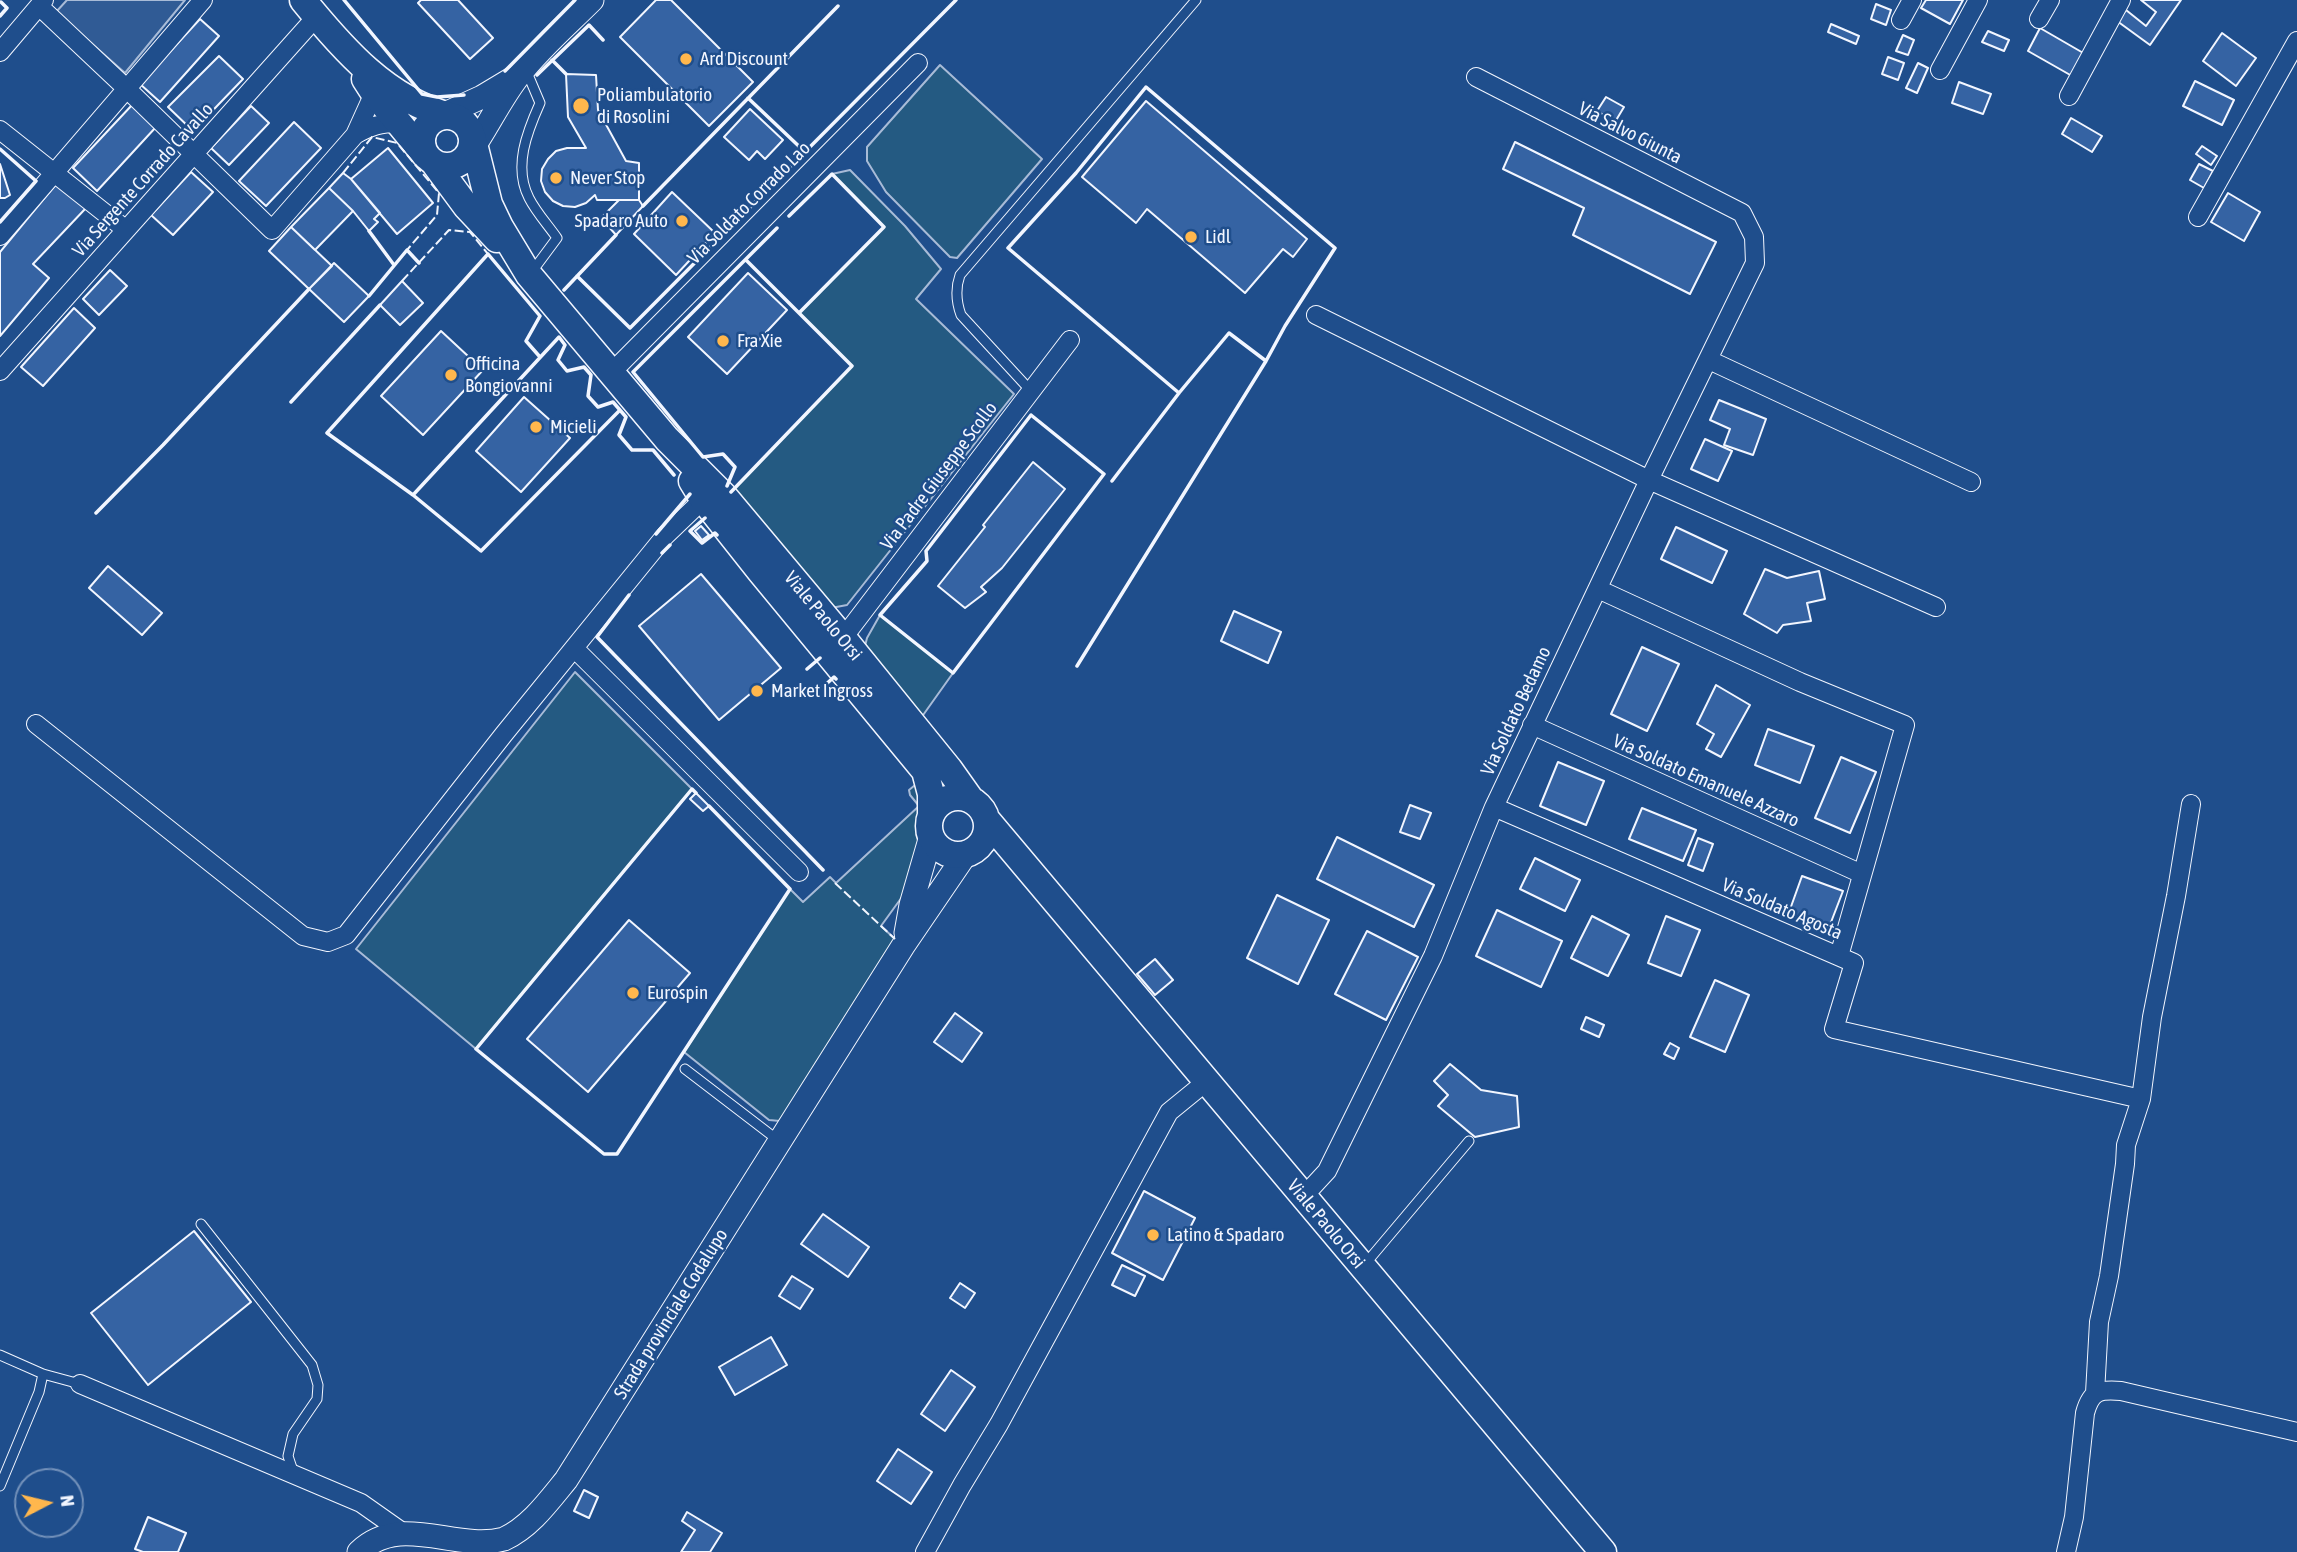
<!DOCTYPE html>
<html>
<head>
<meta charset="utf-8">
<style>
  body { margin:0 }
  #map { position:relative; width:2297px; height:1552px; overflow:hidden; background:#1f4e8c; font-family:"Asap Condensed",sans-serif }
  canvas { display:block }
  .north { position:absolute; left:14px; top:1468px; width:70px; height:70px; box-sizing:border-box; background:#1f4e8c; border:2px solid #7391ba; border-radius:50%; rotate:83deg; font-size:19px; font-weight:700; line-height:28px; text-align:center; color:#f2f6ff }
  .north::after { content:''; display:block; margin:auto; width:24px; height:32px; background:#ffb74d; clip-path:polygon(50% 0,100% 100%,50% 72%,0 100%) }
</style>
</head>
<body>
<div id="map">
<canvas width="2297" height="1552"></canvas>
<div class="north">N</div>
</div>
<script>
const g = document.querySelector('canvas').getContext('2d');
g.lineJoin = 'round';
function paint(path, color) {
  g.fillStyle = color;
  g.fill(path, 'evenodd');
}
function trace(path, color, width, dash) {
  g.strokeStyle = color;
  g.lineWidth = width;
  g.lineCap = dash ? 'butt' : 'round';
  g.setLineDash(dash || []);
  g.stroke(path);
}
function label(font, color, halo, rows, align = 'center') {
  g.font = font + ' "Asap Condensed",sans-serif';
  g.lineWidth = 5;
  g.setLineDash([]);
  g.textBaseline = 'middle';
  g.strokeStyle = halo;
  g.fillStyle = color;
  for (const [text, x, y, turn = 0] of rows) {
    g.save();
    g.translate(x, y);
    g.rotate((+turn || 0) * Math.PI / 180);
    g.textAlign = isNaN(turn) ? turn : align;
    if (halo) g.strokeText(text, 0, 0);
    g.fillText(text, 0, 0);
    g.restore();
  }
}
const green = new Path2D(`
  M940,65L1042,159L957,258L950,257L886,192L867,161V147Z
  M850,170L905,226L941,269L916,299L1014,394L847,605L831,608L729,494L852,366L799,313L884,227L832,174Z
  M880,615L953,673L921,718L864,650L867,638Z
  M575,672L692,789L476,1049L356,949Z
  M920,781L921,832L902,897L881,926L895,939L780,1121L769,1120L684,1052L790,889L803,902L830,877L836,883L919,806L910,795L909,790Z`);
paint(green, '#245a82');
trace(green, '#a8bbd7', 2);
const parking = new Path2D(`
  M67,0H185L125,73L56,12Z`);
paint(parking, '#305b95');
trace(parking, '#a8bbd7', 2);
const building = new Path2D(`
  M421,0H458L493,38L470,59L418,3Z
  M656,0H671L753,82L709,126L620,37Z
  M1926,0H1963L1950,24L1921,8Z
  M2141,0H2181L2150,45L2117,21L2126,10L2146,26L2156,12Z
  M1876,4L1891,10L1886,25L1871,19Z
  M200,19L219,36L160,102L140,84Z
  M1831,24L1859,36L1856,44L1828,32Z
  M2040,28L2085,54L2072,76L2028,51Z
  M1988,31L2009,40L2004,51L1982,42Z
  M2222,33L2256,58L2236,86L2203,61Z
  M1903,35L1914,40L1908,55L1896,51Z
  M219,56L243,79L193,131L168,107Z
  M1888,57L1904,63L1898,80L1882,74Z
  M1918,63L1928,68L1917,93L1906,88Z
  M566,74L596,75L598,110L626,161L639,163V200H597L595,195L586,203L575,207L563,206L553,201L545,192L541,181L542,169L548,159L556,151L567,148H586L568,117Z
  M2195,81L2234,100L2222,125L2183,106Z
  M1959,82L1991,94L1983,114L1952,103Z
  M1606,97L1624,107L1615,122L1597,111Z
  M1146,101L1307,239L1293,257L1283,249L1245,293L1147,209L1136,223L1082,177Z
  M132,105L156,127L97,191L73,168Z
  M251,106L269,123L229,165L211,148Z
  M750,109L783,140L765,159L757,151L749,160L724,137Z
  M2071,118L2102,136L2092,152L2062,134Z
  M294,122L321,148L266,206L239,181Z
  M1515,142L1716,242L1690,294L1573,235L1584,208L1503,169Z
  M2202,146L2217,156L2211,165L2196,154Z
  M388,148L433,203L397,234L351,179Z
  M0,164L10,195L5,198H0Z
  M2199,164L2213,171L2204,188L2190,180Z
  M191,172L213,192L173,235L151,215Z
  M343,173L351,179L380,213L374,219L378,222L369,231L353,211L329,188Z
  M56,184L86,208L33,264L49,278L0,336V252Z
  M329,188L353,211L315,250L291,227Z
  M672,192L715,233L676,275L634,234Z
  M2228,193L2260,212L2244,241L2211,222Z
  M619,200H639L643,206L616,235L601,218Z
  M291,227L332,266L309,289L269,251Z
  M334,263L369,296L344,322L309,289Z
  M110,270L127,286L99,315L83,299Z
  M748,273L787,310L727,374L688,337Z
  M402,281L423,303L400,325L380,305Z
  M74,308L95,328L43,386L21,367Z
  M441,331L483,370L423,435L381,396Z
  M524,397L570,438L521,492L476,451Z
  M1719,400L1766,419L1753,455L1724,445L1730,429L1710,420Z
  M1705,439L1732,451L1718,481L1691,469Z
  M1033,462L1065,489L1002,568L981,587L986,592L965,608L938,586L985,527L983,525Z
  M701,526L709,535L702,540L695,531Z
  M1676,527L1727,551L1712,583L1661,559Z
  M108,566L162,613L142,635L89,588Z
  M1765,569L1787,578L1819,571L1825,599L1807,603L1811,621L1783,625L1777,633L1744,614Z
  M701,574L781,668L719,720L639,626Z
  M1234,611L1281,632L1268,663L1221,641Z
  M1642,647L1679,664L1647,731L1611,714Z
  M1716,685L1750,705L1721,757L1706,749L1714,734L1697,724Z
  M1768,729L1814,746L1800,783L1755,765Z
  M1841,757L1876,772L1850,833L1815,818Z
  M1558,762L1604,781L1586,825L1540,806Z
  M696,793L709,806L703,811L690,799Z
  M1410,805L1431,813L1420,839L1400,832Z
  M1642,808L1696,830L1683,861L1629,839Z
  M1337,837L1434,885L1414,927L1317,879Z
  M1698,838L1713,844L1703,871L1688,865Z
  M1535,858L1580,880L1565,911L1520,889Z
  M1802,876L1843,891L1828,930L1788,915Z
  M1277,895L1329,920L1298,984L1247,958Z
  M1497,910L1562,941L1541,987L1476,956Z
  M1592,916L1629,935L1608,976L1571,958Z
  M1666,916L1700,930L1681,976L1648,963Z
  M629,920L690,973L588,1092L527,1039Z
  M1367,931L1418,957L1386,1020L1335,994Z
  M1155,959L1173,980L1155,995L1137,974Z
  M1715,980L1749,995L1725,1052L1690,1037Z
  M955,1013L982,1033L962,1062L934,1042Z
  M1586,1017L1604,1025L1599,1037L1581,1029Z
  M1670,1043L1679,1048L1674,1059L1664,1054Z
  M1450,1064L1481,1090L1517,1096L1519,1127L1475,1137L1438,1106L1448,1095L1434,1081Z
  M1144,1191L1195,1218L1163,1280L1112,1253Z
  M823,1214L869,1247L848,1277L801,1244Z
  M194,1231L251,1302L148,1385L91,1313Z
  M1122,1265L1145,1276L1135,1296L1112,1285Z
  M792,1276L813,1289L800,1309L779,1296Z
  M960,1283L975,1293L965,1308L950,1298Z
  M771,1337L787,1365L735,1395L719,1367Z
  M951,1370L975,1387L945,1431L921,1414Z
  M898,1449L932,1472L911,1504L877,1481Z
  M584,1490L598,1497L589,1518L574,1511Z
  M687,1512L722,1533L710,1552H681L695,1530L682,1521Z
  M148,1517L186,1533L178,1552H143L135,1549Z`);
paint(building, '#3563a3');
trace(building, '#f2f6ff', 2);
const service = new Path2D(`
  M526,70L540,103C527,132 513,167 529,198C536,212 548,225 557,238L531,273
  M1030,390L961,315C956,301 955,289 960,275L1196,0
  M685,1069L779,1141
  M201,1224L312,1365L318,1385L317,1399L293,1434L288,1456L294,1474
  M1366,1263L1469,1141
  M0,1355L43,1374L80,1384
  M0,1486L39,1392L43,1374`);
const minor = new Path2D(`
  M39,6L127,89L272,230L355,135L374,93
  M2039,19L2050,0
  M1901,20L1912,0
  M0,52L44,0
  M1940,70L1978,0
  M2069,96L2121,0
  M0,130L125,229
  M355,135C370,126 381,123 398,123
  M2198,217L2297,41
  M0,236L203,0
  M1316,315L1649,480L1936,607
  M1709,360L1971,482
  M0,371L317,16
  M611,373L918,63
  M1598,589L1800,682L1905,725L1839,956
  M843,638L1070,340
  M575,649L799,872
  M36,724L303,936L328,942L346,935L504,734L665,536L711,492
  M1532,725L1862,874
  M1494,807L1854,963L1834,1029L2141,1099
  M1303,1197L1327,1171L1433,956L1494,807L1649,480L1755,263L1754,237L1742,213L1476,77
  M80,1384L361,1503L405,1534
  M2095,1393L2099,1322L2109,1276L2125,1164L2126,1145L2141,1099L2152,1017L2176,896L2191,804
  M925,1552L962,1485L999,1424L1169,1112L1207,1081
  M2066,1552L2074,1517L2085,1413C2091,1391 2099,1389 2121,1391L2297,1432`);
const tertiary = new Path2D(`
  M436,118L482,97L512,79
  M468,155C487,129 500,99 520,74C541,47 568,24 592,0
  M906,933L911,905L931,836
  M359,1552C401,1512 455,1552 504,1539C530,1527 548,1502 566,1480L903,946L965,855`);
const secondary = new Path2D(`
  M303,0C342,48 387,100 450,116
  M365,79L374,93L426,156
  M422 141a25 25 0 1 1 50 0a25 25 0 1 1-50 0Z
  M472,136L489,204L500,227L529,275L667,439L724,496L843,638L949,769L971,800
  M435,164L466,206L497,239
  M692,481L703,499L760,571L925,771L931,794V813
  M929 826a29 29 0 1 1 58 0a29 29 0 1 1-58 0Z
  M987,820L1603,1552`);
trace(service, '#f2f6ff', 11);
trace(minor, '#f2f6ff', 20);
trace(tertiary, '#f2f6ff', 25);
trace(secondary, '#f2f6ff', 29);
trace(service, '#1f4e8c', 9);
trace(minor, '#1f4e8c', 18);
trace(tertiary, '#1f4e8c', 23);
trace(secondary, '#1f4e8c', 26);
trace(new Path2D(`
  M343,173L372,137L397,143L439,193L437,215L407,250
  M402,281L449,230L470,232L488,254
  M835,883L895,939`), '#f2f6ff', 2, [9, 3.5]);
trace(new Path2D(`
  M344,0L422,94L437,97L464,95
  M0,16L7,8L1,2
  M552,60L566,74
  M505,71L575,0
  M537,75L589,25L603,40
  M748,98L805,152
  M0,149L36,181L0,222
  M643,206L838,6
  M789,216L832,174L884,227L799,313
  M369,231L394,265
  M577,276L630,328L956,0
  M564,290L616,235
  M369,296L407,250L419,263
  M540,357L526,341L540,316L488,254L327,433L413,495L481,551L620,410
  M291,402L380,305
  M1031,415L1104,474L953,673L880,615L927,561L926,551Z
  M1112,481L1179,393L1229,333L1266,361
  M727,486L735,467L723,454L703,457L633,372L777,228
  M731,492L852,366L746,260
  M413,495L559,337L565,345L558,360L567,371L584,367L591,375L588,396L598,407L613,402L626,417L619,435L632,450H653L674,475
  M96,513L163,445L309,289
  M705,518L690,531L702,543L715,533L717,535
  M656,534L690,494
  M662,553L670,545
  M629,595L597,637L823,870
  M1077,666L1266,361L1285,326L1335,248L1146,87L1076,173L1008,248L1179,393
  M807,669L820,658
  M823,687L834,677L836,679
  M696,793L692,789L476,1049L604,1154H617L790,889L709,806`), '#f2f6ff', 3.5);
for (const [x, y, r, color] of [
  [686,59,7,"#ffb74d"],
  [581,106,9,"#ffb74d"],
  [556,178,7,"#ffb74d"],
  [682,221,7,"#ffb74d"],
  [1191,237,7,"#ffb74d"],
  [723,341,7,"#ffb74d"],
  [451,375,7,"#ffb74d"],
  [536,427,7,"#ffb74d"],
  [757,691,7,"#ffb74d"],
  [633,993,7,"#ffb74d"],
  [1153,1235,7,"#ffb74d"]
]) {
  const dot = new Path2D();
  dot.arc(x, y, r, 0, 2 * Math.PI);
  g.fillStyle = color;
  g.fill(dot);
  trace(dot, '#1f4e8c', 2.5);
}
label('19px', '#f2f6ff', '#1f4e8c', [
  ["Ard Discount",700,59],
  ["Poliambulatorio",597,95],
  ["di Rosolini",597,117],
  ["Never Stop",570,178],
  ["Spadaro Auto",668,221,"right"],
  ["Lidl",1205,237],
  ["Fra Xie",737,341],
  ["Officina",465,364],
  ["Bongiovanni",465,386],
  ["Micieli",550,427],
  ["Market Ingross",771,691],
  ["Eurospin",647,993],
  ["Latino & Spadaro",1167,1235]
], 'left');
label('19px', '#f2f6ff', '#1f4e8c', [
  ["Via Salvo Giunta",1630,133,27],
  ["Via Sergente Corrado Cavallo",143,180,-48],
  ["Via Soldato Corrado Lao",749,203,-45],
  ["Via Padre Giuseppe Scollo",939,476,-53],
  ["Viale Paolo Orsi",823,616,50],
  ["Via Soldato Bedamo",1516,711,-65],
  ["Via Soldato Emanuele Azzaro",1706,781,24],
  ["Via Soldato Agosta",1782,909,23],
  ["Viale Paolo Orsi",1326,1224,50],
  ["Strada provinciale Codalupo",671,1314,-58]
]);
</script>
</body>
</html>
